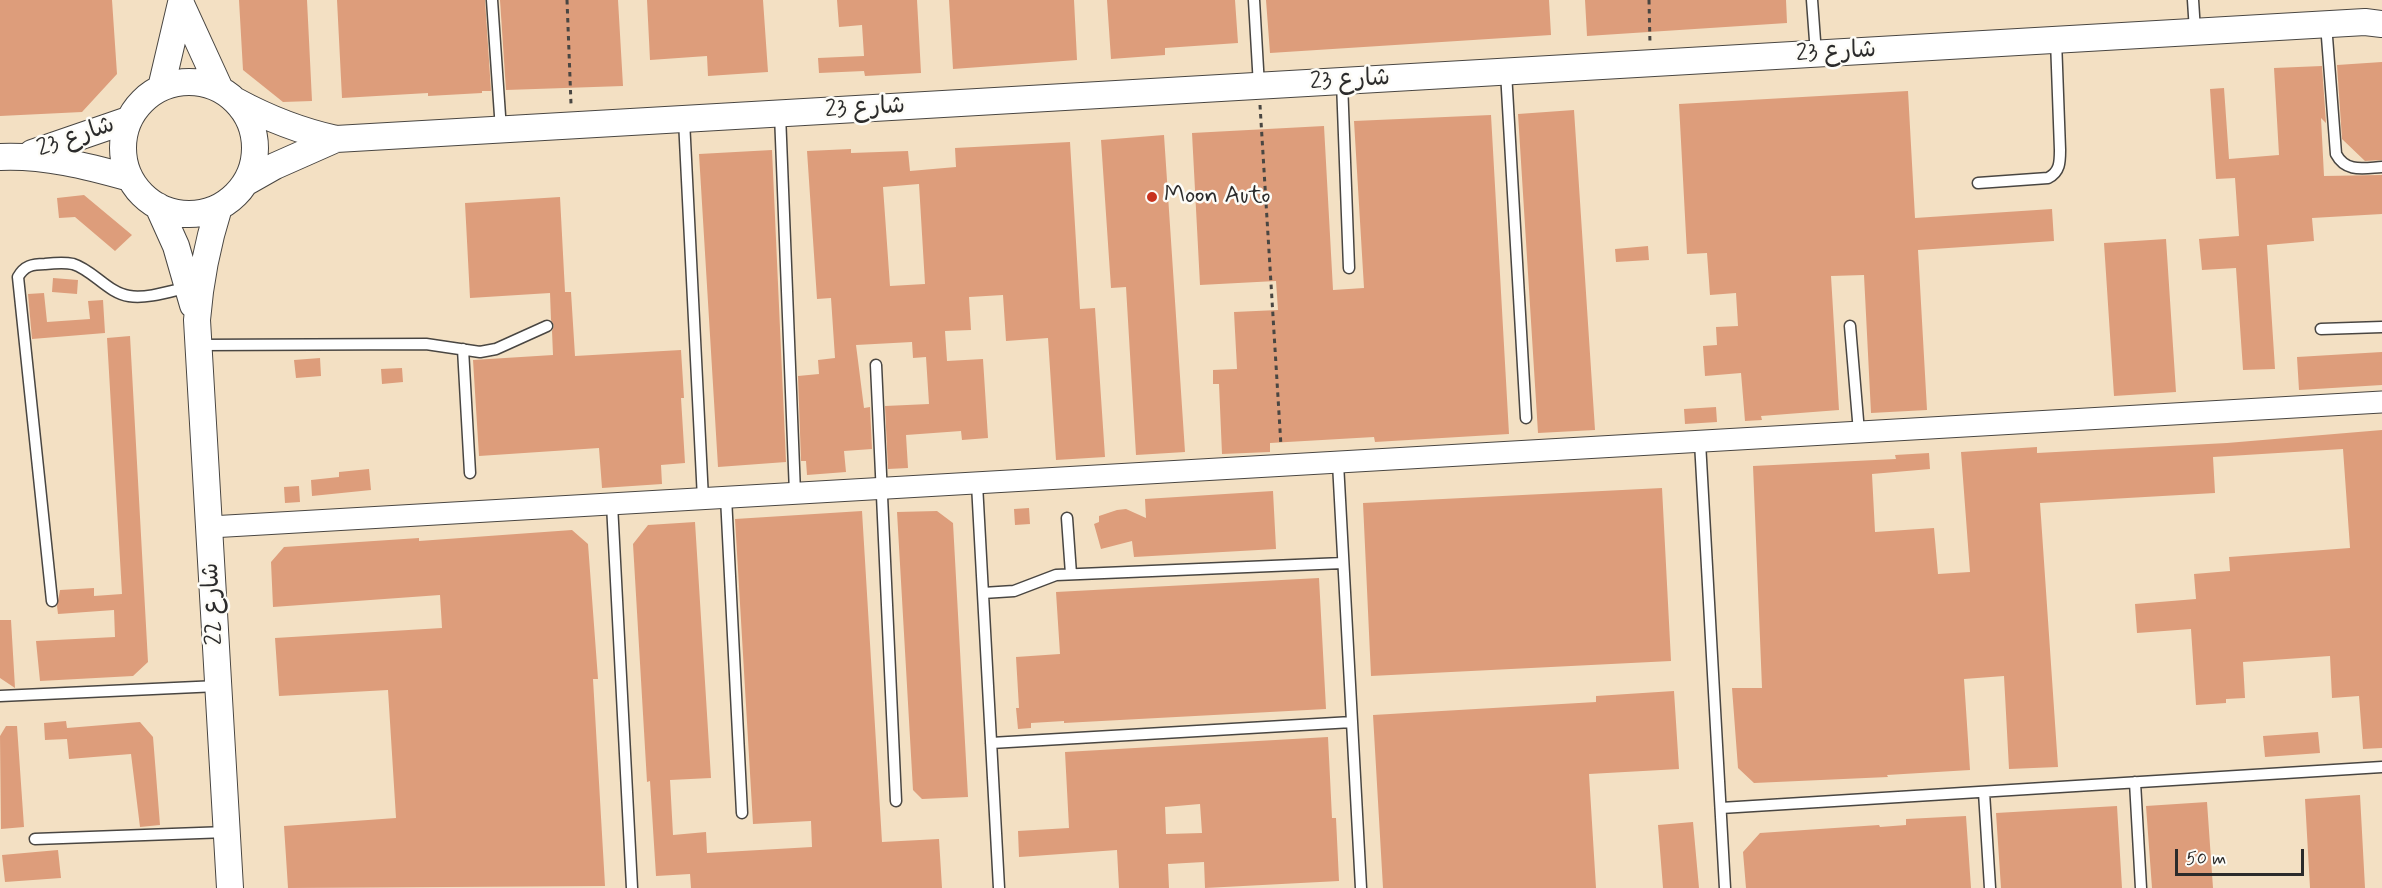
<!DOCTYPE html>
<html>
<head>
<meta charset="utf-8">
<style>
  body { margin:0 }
  #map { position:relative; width:2382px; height:888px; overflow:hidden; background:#f3e0c3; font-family:Mynerve,sans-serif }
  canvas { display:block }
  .scale { position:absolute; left:2175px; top:849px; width:129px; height:27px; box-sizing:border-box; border:3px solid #2b2b2b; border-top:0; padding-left:8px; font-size:18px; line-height:21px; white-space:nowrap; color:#2b2b2b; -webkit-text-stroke:4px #fdfcf7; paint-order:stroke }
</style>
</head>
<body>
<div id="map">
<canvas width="2382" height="888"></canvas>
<div class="scale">50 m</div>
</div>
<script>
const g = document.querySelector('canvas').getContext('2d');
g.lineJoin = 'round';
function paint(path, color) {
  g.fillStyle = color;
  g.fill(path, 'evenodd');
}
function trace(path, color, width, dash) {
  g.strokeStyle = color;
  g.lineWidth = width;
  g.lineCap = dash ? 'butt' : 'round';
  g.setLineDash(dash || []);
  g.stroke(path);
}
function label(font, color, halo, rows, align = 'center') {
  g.font = font + ' Mynerve,"Playpen Sans Arabic",sans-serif';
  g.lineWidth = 5;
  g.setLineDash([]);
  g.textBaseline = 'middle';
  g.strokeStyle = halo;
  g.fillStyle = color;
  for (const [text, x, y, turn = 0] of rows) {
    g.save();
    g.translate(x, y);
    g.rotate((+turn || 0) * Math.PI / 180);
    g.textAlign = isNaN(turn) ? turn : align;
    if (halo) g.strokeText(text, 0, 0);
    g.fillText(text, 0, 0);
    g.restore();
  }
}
paint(new Path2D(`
  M0,0H112L117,74L82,112L0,116Z
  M239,0H307L312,101L283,102L243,70Z
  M337,0H485L491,91H482V93L428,96V93L342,98Z
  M500,0H618L623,86L506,90Z
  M647,0H763L768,72L708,76L707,56L650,60Z
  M837,0H917L921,73L865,76L864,71L819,73L818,58L864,56L862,25L839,27Z
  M949,0H1074L1077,60L953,69Z
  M1107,0H1235L1238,43L1165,48V55L1111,59Z
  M1266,0H1549L1551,35L1270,53Z
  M1585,0H1786L1787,23L1587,36Z
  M2382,62V160L2365,161L2342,139L2337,65Z
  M2322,66L2326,123L2321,118L2324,176L2382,175V214L2312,218L2314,241L2267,245L2275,369L2243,370L2236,268L2202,270L2199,239L2239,236L2235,178L2216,179L2210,89L2224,88L2229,159L2279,155L2274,68Z
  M1908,91L1915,218L2052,209L2054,241L1918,250L1927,410L1871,413L1864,275L1831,276L1839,410L1761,416L1762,420L1745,421L1741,373L1705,376L1703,346L1717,345L1716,327L1738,326L1736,293L1710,295L1707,253L1687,254L1679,104Z
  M1574,110L1595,430L1538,433L1518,114Z
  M1491,115L1509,434L1375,442L1374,437L1270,443V452L1222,454L1219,384H1213V370L1237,369L1234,312L1278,310L1276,281L1200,285L1192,133L1324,126L1333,290L1364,288L1354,121Z
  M1164,135L1185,452L1136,455L1126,287L1111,288L1101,140Z
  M1070,142L1080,309L1095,308L1105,457L1056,460L1048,338L1006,341L1003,295L969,297L971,330L945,331L947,361L983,359L988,438L962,440L961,431L906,435L908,468L888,469L885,406L929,404L926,357L913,358L912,342L856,345L864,408L870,407L872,449L844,451L846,472L807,475L806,461H801L798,376L819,374L818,360L835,358L831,298L817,299L807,151L851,149V153L908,151L910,171L956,167L955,148ZM919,184L925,284L890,286L883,187Z
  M772,150L786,462L718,467L699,154Z
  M84,195L132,235L115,251L75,217L59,218L57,198Z
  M560,197L565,292H571L575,356L681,350L684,398H681L685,463L661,465L662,484L602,488L599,448L479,456L473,360L553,355L552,331L554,326L551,320L550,293L470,298L465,203Z
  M2166,239L2176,392L2114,396L2104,243Z
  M1648,246L1649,260L1616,262L1615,249Z
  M53,278L78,280L77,294L52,292Z
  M44,293L47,322L90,319L88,301L103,300L105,333L32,339L28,294Z
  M130,336L148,662L133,676L40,681L36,641L115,637L114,610L58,614L57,606L60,590L94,588V596L122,594L107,338Z
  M2382,352V385L2299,390L2297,357Z
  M320,358L321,376L296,378L294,360Z
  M402,368L403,382L382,384L381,369Z
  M1716,407L1717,422L1685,424L1684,409Z
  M2382,430V748L2363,749L2359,696L2332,698L2330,656L2243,662L2245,698L2226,699V703L2196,705L2191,629L2137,633L2135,604L2196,599L2194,574L2230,571L2229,557L2350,548L2343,449L2213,457L2215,493L2040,503L2058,767L2009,769L2004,676L1964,679L1970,770L1887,775L1888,777L1754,783L1738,768L1732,688H1762L1753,466L1896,459L1895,455L1929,453L1930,469L1872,474L1875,532L1934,528L1938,574L1970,572L1961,452L2037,447V453L2227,443Z
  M369,469L371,490L312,496L311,480L339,477V472Z
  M299,486L300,502L285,503L284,487Z
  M1662,488L1671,661L1371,676L1363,503Z
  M1273,491L1276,549L1134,557L1132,541L1101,549L1094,524L1099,522V516L1117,510L1126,509L1146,518L1145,499Z
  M1029,508L1030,524L1015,525L1014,509Z
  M862,511L882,842L939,839L942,888H691L690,874L656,876L650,781L647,782L633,544L648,525L695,522L711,778L670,780L673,835L706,832L707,853L812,847L811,821L753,824L735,519Z
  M937,511L953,523L968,797L922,799L913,790L897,512Z
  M572,530L588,544L598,679H593L605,886L288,888L284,826L396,818L388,690L279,696L275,638L442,628L440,595L273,607L271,562L284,547L419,538V541Z
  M1319,578L1326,709L1064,723V721L1031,723V728L1018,729L1016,708H1019L1016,657L1060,654L1056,592Z
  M0,620H11L15,688L0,678Z
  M1674,691L1679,769L1589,774L1596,888H1383L1373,715L1596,702V696Z
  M66,721L67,728L140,722L153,737L160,825L140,827L131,754L69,759L67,739L45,740L44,723Z
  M6,726H17L24,827L1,829L0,736Z
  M2318,732L2320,753L2265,757L2263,736Z
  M1328,737L1332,818H1336L1339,881L1205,888L1204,862L1168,864L1169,888H1119L1117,850L1019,857L1018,831L1069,828L1065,752ZM1200,804L1202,833L1166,834L1165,807Z
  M2360,795L2365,888H2310L2305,799Z
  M2207,802L2213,888H2152L2146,806Z
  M2117,806L2122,888H2001L1996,813Z
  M1966,816L1971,888H1746L1743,852L1760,833L1879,825L1880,827L1906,825V819Z
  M1693,822L1699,888H1663L1658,825Z
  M58,850L61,878L5,882L2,855Z`), '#dd9d7b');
const service = new Path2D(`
  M492,0L501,130
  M1254,0L1259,86
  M1812,0L1816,54
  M2193,0L2195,31
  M2326,24L2336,154C2346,173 2364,168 2382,167
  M1506,72L1526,418
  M1342,82L1349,268
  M780,114L795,493
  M684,120L703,499
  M1978,183L2048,178C2060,172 2060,162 2060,150L2056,40
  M1850,326L1859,432
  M2321,329L2382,327
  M199,345L426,344L480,352L496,349L547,326
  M463,349L470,473
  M876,365L896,801
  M1700,442L1725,888
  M1338,463L1361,888
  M977,484L999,888
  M726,497L742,813
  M612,504L632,888
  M1067,518L1071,574
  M983,593L1014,591L1056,575L1343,563
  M52,601L18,277C24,266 32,264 45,264C54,263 64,262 73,264C93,270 108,293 129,296C147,299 171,291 189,287
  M0,696L218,686
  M991,743L1352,722
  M2135,782L2141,888
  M1984,792L1990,888
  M1721,808L2382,767
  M35,839L227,832`);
const minor = new Path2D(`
  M210,527L2382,402`);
const tertiary = new Path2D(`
  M181,4L220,89
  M123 148a66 66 0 1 1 132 0a66 66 0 1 1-132 0Z
  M161,88L181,3
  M236,101C269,119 300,131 336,139L2365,22L2382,24
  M32,153L128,120
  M0,157C44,155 87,166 130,178
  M245,183L275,166L336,139
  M158,206L176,246L193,305
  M219,207C207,245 200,281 197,320L230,888`);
trace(service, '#494642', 13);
trace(minor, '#494642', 23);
trace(tertiary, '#494642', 28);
trace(new Path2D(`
  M567,0L571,104
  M1649,0L1650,44
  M1260,105L1281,446`), '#494642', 3, [4.5, 4.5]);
trace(service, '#fff', 10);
trace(minor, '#fff', 21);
trace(tertiary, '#fff', 26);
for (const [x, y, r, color] of [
  [1152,197,6,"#c8321e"]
]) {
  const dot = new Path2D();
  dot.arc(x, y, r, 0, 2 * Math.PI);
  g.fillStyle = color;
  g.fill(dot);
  trace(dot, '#fdfcf7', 2);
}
label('24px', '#2b2b2b', '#fdfcf7', [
  ["شارع 23",1836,53,-3],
  ["شارع 23",1350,81,-3],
  ["شارع 23",865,109,-3],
  ["شارع 23",76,138,-19],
  ["شارع 22",214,604,-93]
]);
label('24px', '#2b2b2b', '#fdfcf7', [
  ["Moon Auto",1164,197]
], 'left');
</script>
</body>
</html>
